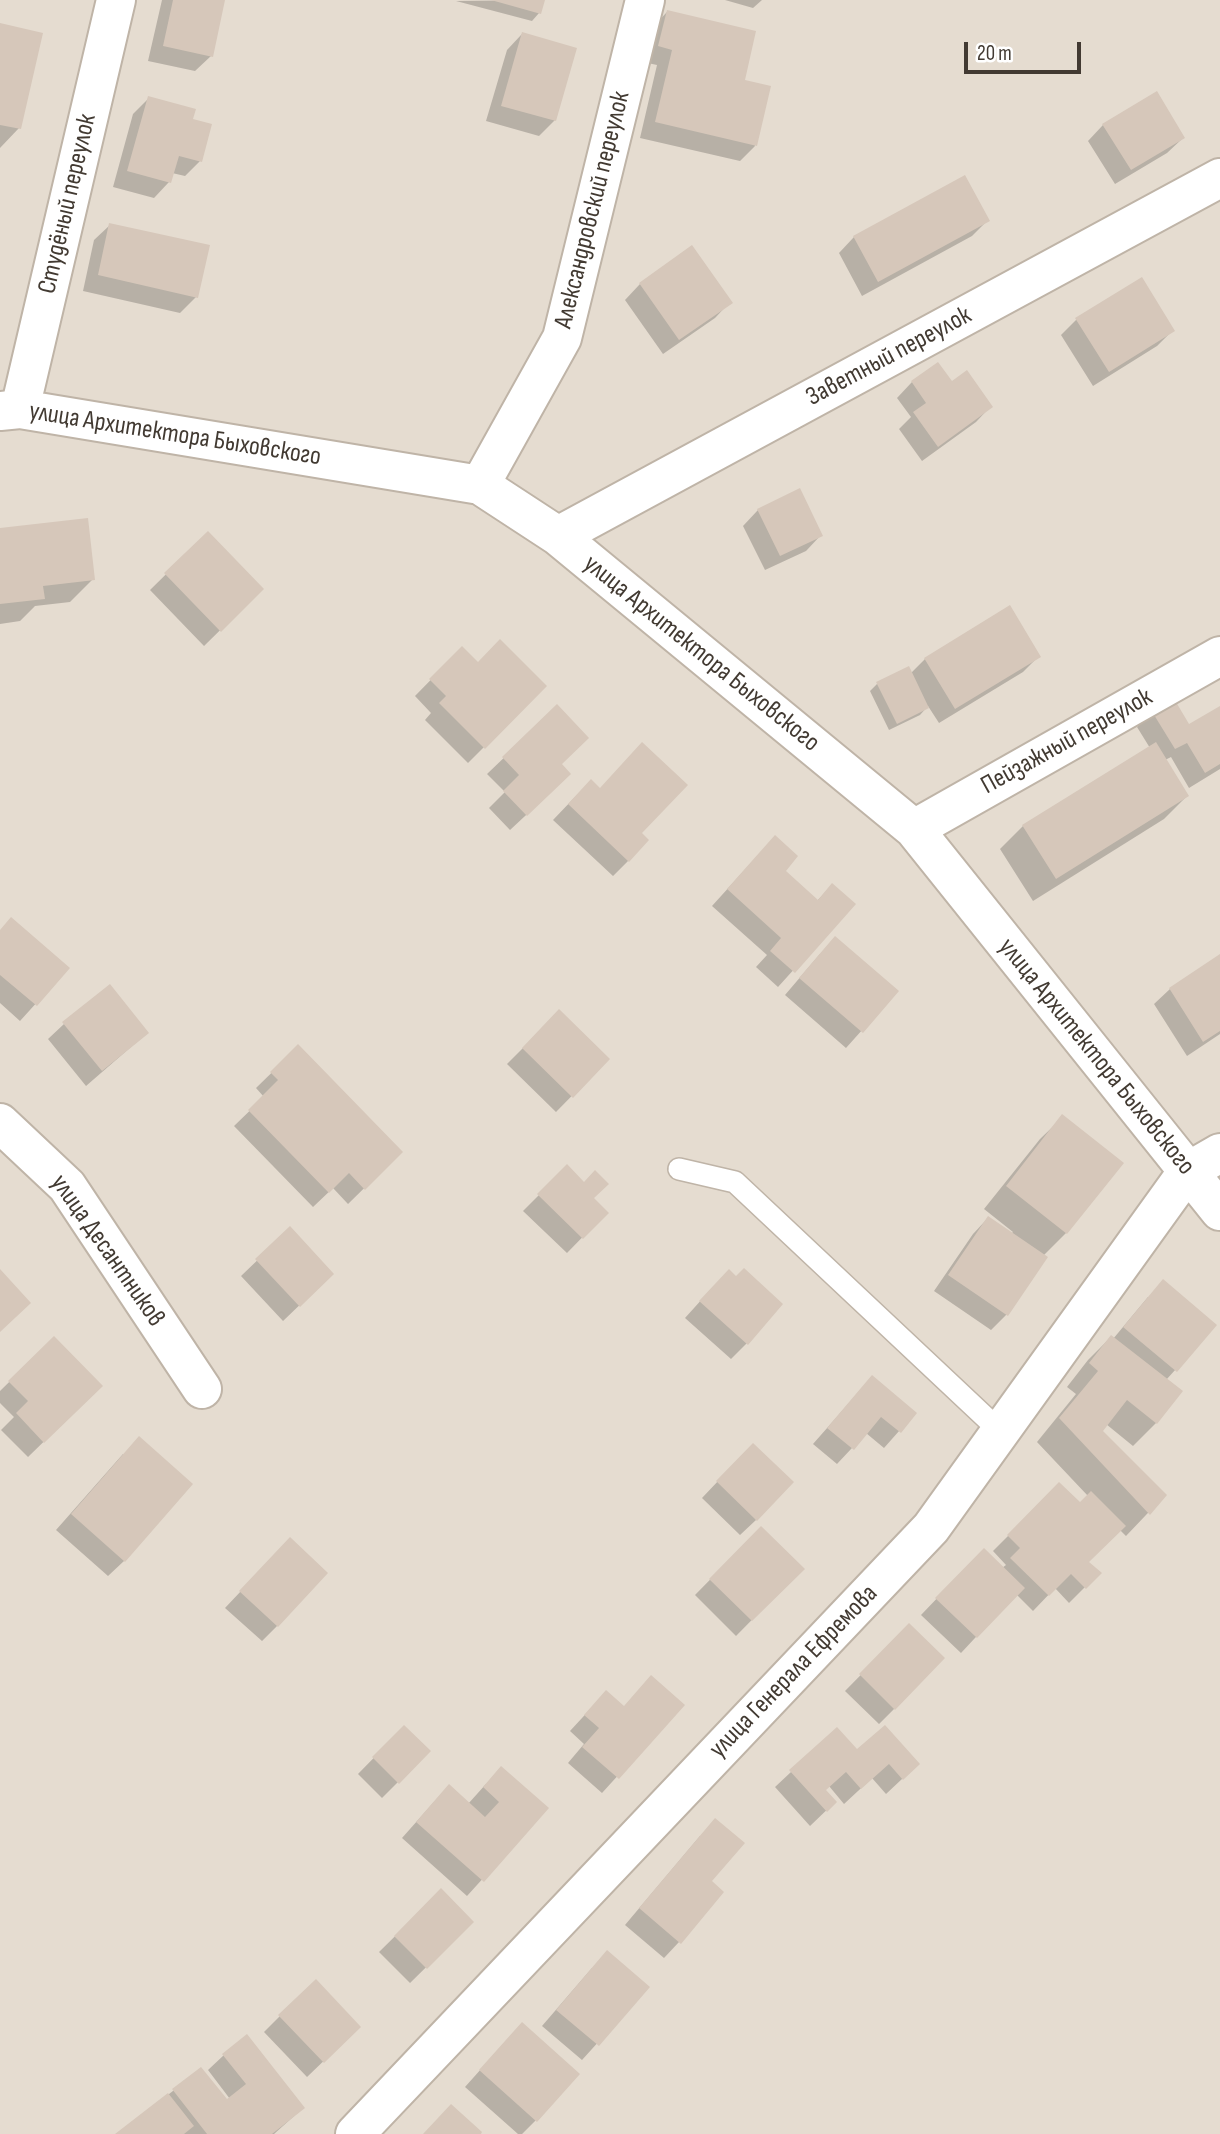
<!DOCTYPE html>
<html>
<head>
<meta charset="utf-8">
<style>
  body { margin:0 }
  #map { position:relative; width:1220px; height:2134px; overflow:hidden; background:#f1eae2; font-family:"Sofia Sans Condensed",sans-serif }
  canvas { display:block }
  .scale { position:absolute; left:964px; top:42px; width:117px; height:32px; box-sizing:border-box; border:4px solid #423a32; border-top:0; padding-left:9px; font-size:21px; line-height:24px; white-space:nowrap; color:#423a32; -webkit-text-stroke:5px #fff; paint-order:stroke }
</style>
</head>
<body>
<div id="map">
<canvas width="1220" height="2134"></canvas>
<div class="scale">20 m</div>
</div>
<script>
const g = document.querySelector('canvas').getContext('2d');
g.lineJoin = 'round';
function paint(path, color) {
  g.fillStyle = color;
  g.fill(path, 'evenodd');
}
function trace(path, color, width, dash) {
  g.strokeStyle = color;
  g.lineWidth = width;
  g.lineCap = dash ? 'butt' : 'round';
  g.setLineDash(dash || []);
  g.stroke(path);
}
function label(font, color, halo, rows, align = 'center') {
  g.font = font + ' "Sofia Sans Condensed",sans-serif';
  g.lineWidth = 6;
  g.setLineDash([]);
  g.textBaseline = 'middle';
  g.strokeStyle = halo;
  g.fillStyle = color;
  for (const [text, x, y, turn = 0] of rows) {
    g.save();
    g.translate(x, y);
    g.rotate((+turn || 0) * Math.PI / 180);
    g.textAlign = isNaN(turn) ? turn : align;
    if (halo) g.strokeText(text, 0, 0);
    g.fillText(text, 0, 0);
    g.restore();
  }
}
paint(new Path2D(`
  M0,0H1220V2134H0Z`), '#e5dcd0');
paint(new Path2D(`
  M162,0H223L211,56L195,71L148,61Z
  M543,0L539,13L532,21L456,1Z
  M725,0H762L753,8Z
  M667,12L743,81L755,146L740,161L640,138L657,65L643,62L652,28Z
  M0,25L19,128L0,148Z
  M522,34L555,120L539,136L486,121L507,50Z
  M149,98L191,120L200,161L185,176L172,173L169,182L154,198L113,187L133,114Z
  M1103,125L1183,138L1167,153L1115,184L1088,141Z
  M988,220L972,236L862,296L839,253L854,237Z
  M110,225L196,297L180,313L83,291L94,240Z
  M640,284L730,302L715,318L663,354L625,300Z
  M1077,319L1172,331L1157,346L1093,386L1061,335Z
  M912,382L951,383L991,406L976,422L922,461L899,429L911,417L897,398Z
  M758,510L821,535L806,551L765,570L743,526Z
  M0,529L93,579L70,602L35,606L20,621L0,624Z
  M208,533L262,589L204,646L150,590Z
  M462,648L478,664L545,686L468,763L425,720L431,713L415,696Z
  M1039,656L1023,672L939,723L928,706L920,715L889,730L870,691L877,684L910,674L925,659Z
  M557,707L560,764L554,789L510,830L489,808L505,792L487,774Z
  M1220,708V769L1189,788L1171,757L1165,760L1187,796L1164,819L1033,901L1000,849L1023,826L1150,748L1137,727L1152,712L1189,727Z
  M599,790L640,833L628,861L613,876L553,820L575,797Z
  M760,853L817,901L832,885L853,904L778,987L756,967L767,955L712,906Z
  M0,930L68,968L20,1021L0,1003Z
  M820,954L897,991L846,1048L785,995Z
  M1220,956V1034L1187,1056L1154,1004L1170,989Z
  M559,1012L608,1059L556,1112L507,1064Z
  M64,1024L147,1033L86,1086L48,1039Z
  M298,1047L401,1152L348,1204L333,1188L313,1207L234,1126L264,1097L256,1088Z
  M1063,1117L1066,1233L1043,1256L1045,1257L1006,1315L991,1330L934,1291L973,1234L988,1218L1011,1234L1013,1232L984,1209L1040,1139Z
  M567,1167L584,1184L591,1199L606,1213L567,1253L523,1211Z
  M290,1229L332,1274L283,1321L241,1276Z
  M713,1287L747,1343L731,1359L685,1318Z
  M1148,1297L1215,1326L1166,1380L1156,1423L1133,1446L1106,1424L1101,1431L1165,1495L1126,1536L1119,1529L1087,1562L1099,1573L1069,1603L1055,1588L1033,1611L1016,1594L961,1653L921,1615L968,1566L1002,1568L1006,1565L993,1551L1059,1485L1080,1505L1088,1496L1037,1442L1076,1394L1067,1387L1088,1360L1111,1337L1113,1339Z
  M54,1338L101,1386L28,1457L1,1430L14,1417L0,1403V1391Z
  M872,1377L915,1413L884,1448L866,1433L837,1464L813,1444Z
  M123,1454L124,1561L108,1576L56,1530Z
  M738,1460L756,1520L740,1535L702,1498Z
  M761,1528L802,1569L736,1636L695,1595Z
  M275,1555L277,1626L262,1641L225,1608Z
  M909,1626L894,1709L879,1724L845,1691Z
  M606,1692L623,1707L682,1705L602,1793L568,1763L584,1744L570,1731Z
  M404,1727L429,1751L382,1798L358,1774Z
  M837,1729L857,1752L918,1764L886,1794L872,1778L844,1804L829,1786L824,1791L835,1802L810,1826L775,1787Z
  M486,1784L546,1809L467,1896L402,1838L434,1802L468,1804Z
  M700,1836L709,1881L679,1942L664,1958L625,1925Z
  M441,1891L472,1922L410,1983L379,1952Z
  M592,1968L648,1987L582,2060L542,2026Z
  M280,2016L359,2027L307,2077L264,2032Z
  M507,2040L536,2120L522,2134H518L465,2087Z
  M224,2055L303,2108L274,2134H118L201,2069L227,2101L230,2099L208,2070Z`), '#0003');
paint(new Path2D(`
  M173,0H225L213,57L163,46Z
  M491,0H545L541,14Z
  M667,10L756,31L745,80L771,86L757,146L655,122L672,50L658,46Z
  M0,23L43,33L21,129L0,125Z
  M522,32L577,48L556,121L501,106Z
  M1157,91L1185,138L1131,170L1102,124Z
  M148,96L196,109L193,119L212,124L202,162L179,156L171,183L127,171Z
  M965,175L990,221L878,282L853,236Z
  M109,223L210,245L198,298L98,275Z
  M692,245L733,303L679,340L639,283Z
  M1142,277L1175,331L1109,372L1075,318Z
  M938,362L952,381L967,370L993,407L938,447L913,412L926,403L911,381Z
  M800,488L823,536L780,556L757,509Z
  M88,518L95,580L43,586L45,599L0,604V528Z
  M208,531L264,589L221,632L164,573Z
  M1010,605L1041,657L955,709L924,658Z
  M500,639L547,686L485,749L439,703L446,696L429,679L462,646L478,662Z
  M909,666L929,708L897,724L876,682Z
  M1173,697L1189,724L1220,706V764L1205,773L1187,743L1175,749L1151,710Z
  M557,704L589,738L562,764L571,774L527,816L503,791L519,775L502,757Z
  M642,742L688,785L642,833L649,840L629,862L568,804L591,779L600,788Z
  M1156,742L1189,796L1056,879L1022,825Z
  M775,835L798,856L786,871L818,900L832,883L856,904L795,973L770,951L781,938L727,889Z
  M11,917L70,968L37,1006L0,975V930Z
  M835,936L899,991L863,1033L799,978Z
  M1220,954V1031L1203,1042L1169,988Z
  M110,984L149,1033L102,1071L62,1022Z
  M559,1009L610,1059L573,1098L522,1048Z
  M298,1044L403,1152L365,1190L349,1173L329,1193L248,1110L278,1080L270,1072Z
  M1062,1114L1124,1163L1067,1234L1006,1186Z
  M567,1164L584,1182L595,1170L609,1184L594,1198L609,1213L583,1239L537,1194Z
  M988,1216L1048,1257L1008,1316L948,1275Z
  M290,1226L334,1274L300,1307L255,1259Z
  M744,1268L783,1304L748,1345L699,1301L729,1269L736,1276Z
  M0,1269L31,1303L0,1332Z
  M1163,1279L1217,1325L1177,1372L1123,1327Z
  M1111,1335L1183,1391L1157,1424L1127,1400L1103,1431L1167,1495L1150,1515L1059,1418L1098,1371L1089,1363Z
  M54,1336L103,1386L44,1443L16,1413L28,1401L8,1381Z
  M872,1375L917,1413L901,1433L881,1417L854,1450L827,1428Z
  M139,1436L193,1484L125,1562L71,1514Z
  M753,1443L794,1482L757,1521L716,1481Z
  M1059,1482L1080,1502L1091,1491L1126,1526L1089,1562L1102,1573L1086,1589L1071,1574L1049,1596L1010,1558L1020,1548L1007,1535Z
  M761,1526L805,1569L752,1621L709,1579Z
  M290,1537L328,1573L278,1627L239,1591Z
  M984,1548L1025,1588L977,1638L935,1598Z
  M909,1623L945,1658L895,1710L859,1674Z
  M651,1675L685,1705L619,1779L582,1747L599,1728L584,1715L606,1690L624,1706Z
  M404,1725L431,1751L399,1784L372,1757Z
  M885,1725L920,1764L903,1780L889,1764L861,1789L846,1772L826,1790L837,1802L827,1812L789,1770L837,1727L857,1749Z
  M501,1766L549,1808L484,1882L416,1822L449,1784L485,1817L499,1802L483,1787Z
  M715,1818L745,1843L712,1881L724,1892L681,1944L639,1908Z
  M441,1888L474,1922L427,1969L394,1936Z
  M607,1950L650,1987L599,2046L556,2010Z
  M316,1979L361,2027L324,2063L278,2015Z
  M522,2022L580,2074L537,2122L479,2070Z
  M247,2034L305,2108L272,2134H207L172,2089L201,2067L227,2099L246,2084L222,2054Z
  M168,2093L194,2126L184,2134H115Z
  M451,2104L482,2132L481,2134H423Z`), '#d6c7ba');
const lane = new Path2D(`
  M679,1169L735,1182L1001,1432`);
const street = new Path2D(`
  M20,409L116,0
  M0,411L20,409L480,485L558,536L914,829L1220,1211
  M480,485L562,338L645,0
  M558,536L1220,178
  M914,829L1220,656
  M0,1123L67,1186L202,1389
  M355,2134L931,1528L1187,1172L1220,1153`);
trace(lane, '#bfb4a7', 24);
trace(street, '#bfb4a7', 42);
trace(lane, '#fff', 21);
trace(street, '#fff', 38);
label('26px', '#423a32', '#fff', [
  ["Студёный переулок",68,204,-77],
  ["Александровский переулок",593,210,-76],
  ["Заветный переулок",889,357,-28],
  ["улица Архитектора Быховского",175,435,9],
  ["улица Архитектора Быховского",701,654,39],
  ["Пейзажный переулок",1067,742,-29],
  ["улица Архитектора Быховского",1096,1057,51],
  ["улица Десантников",107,1251,55],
  ["улица Генерала Ефремова",794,1672,-46]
]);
</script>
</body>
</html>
